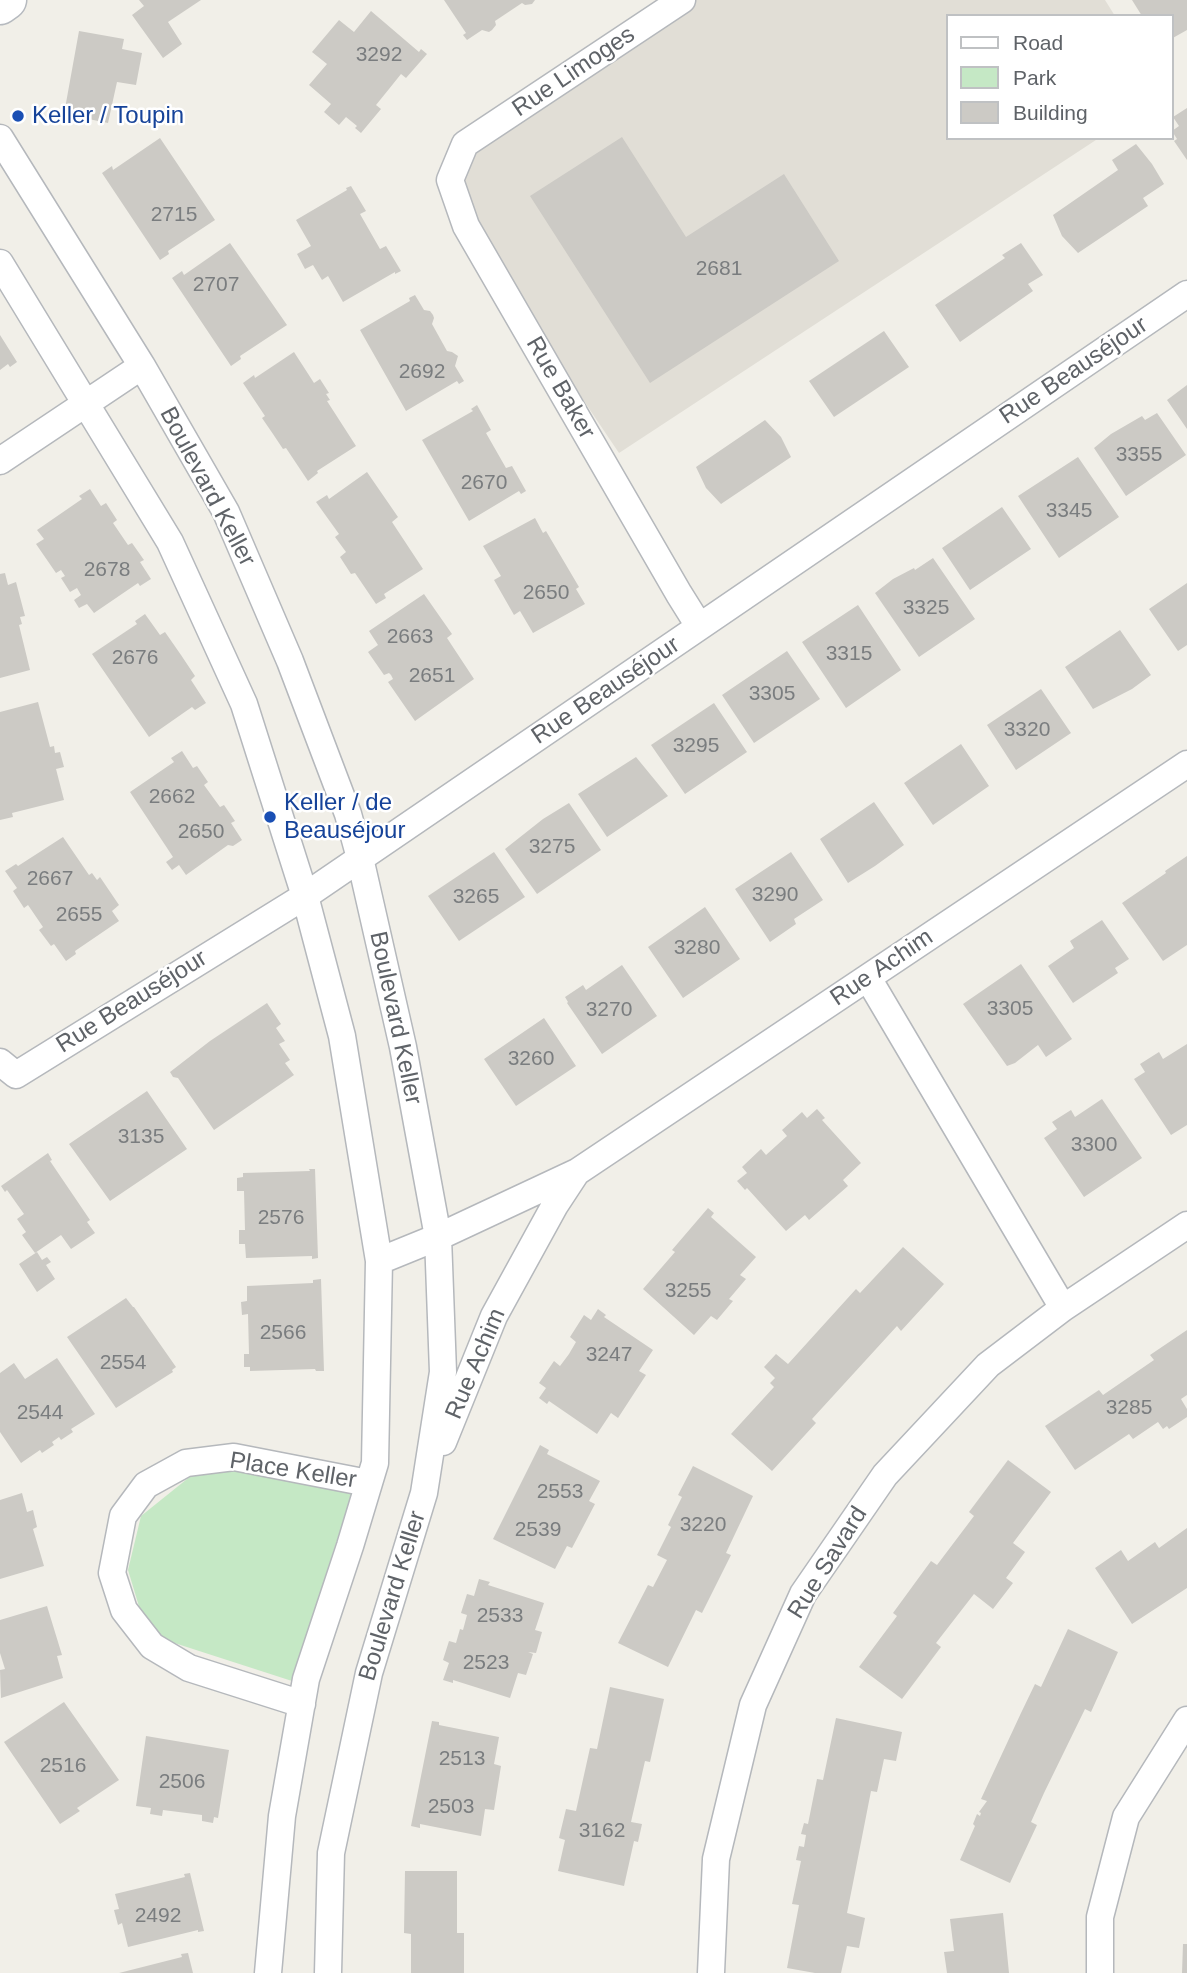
<!DOCTYPE html>
<html>
<head>
<meta charset="utf-8">
<style>
  body { margin:0 }
  #map { position:relative; width:1187px; height:1973px; overflow:hidden; background:#f1efe8; font-family:Helvetica,sans-serif }
  canvas { display:block }
  .legend { position:absolute; left:946px; top:14px; width:228px; height:126px; box-sizing:border-box; background:#fff; border:2px solid #bfc1c3; margin:0; padding:9px 12px; list-style:none; font-size:21px; color:#5f6368 }
  .legend li { display:flex; align-items:center; gap:14px; height:35px }
  .legend b { width:35px; border:2px solid #bfc1c3 }
</style>
</head>
<body>
<div id="map">
<canvas width="1187" height="1973"></canvas>
<ul class="legend">
<li><b style="height:9px;background:#fff"></b>Road</li>
<li><b style="height:19px;background:#c5e8c5"></b>Park</li>
<li><b style="height:19px;background:#cccac5"></b>Building</li>
</ul>
</div>
<script>
const g = document.querySelector('canvas').getContext('2d');
g.lineJoin = 'round';
function paint(path, color) {
  g.fillStyle = color;
  g.fill(path, 'evenodd');
}
function trace(path, color, width, dash) {
  g.strokeStyle = color;
  g.lineWidth = width;
  g.lineCap = dash ? 'butt' : 'round';
  g.setLineDash(dash || []);
  g.stroke(path);
}
function label(font, color, halo, rows, align = 'center') {
  g.font = font + ' Helvetica,sans-serif';
  g.lineWidth = 5;
  g.setLineDash([]);
  g.textBaseline = 'middle';
  g.strokeStyle = halo;
  g.fillStyle = color;
  for (const [text, x, y, turn = 0] of rows) {
    g.save();
    g.translate(x, y);
    g.rotate((+turn || 0) * Math.PI / 180);
    g.textAlign = isNaN(turn) ? turn : align;
    if (halo) g.strokeText(text, 0, 0);
    g.fillText(text, 0, 0);
    g.restore();
  }
}
paint(new Path2D(`
  M682,0H1105L1115,16H947V138H1099L619,453L466,226L450,180L465,144Z`), '#e1ded6');
paint(new Path2D(`
  M242,1470L352,1493L292,1681L162,1639L141,1613L128,1570L141,1516L192,1475Z`), '#c5e8c5');
paint(new Path2D(`
  M139,0H201L168,22L182,44L163,58L132,15L144,6Z
  M444,0H535L532,4L525,5L522,3L495,21L496,25L492,30L489,32L482,30L467,40L463,35L466,33Z
  M1132,0H1187V30L1171,39V16H1142Z
  M371,11L419,52L421,49L427,54L406,78L401,74L389,89L376,105L381,109L361,133L355,128L357,126L346,117L339,125L324,112L331,104L309,85L327,64L312,52L339,20L354,32Z
  M79,31L124,39L122,49L142,53L136,85L117,82L108,123L64,114Z
  M1187,108V160L1174,141L1177,139L1172,131L1179,126L1173,117Z
  M622,137L686,237L784,174L839,261L650,383L530,196Z
  M160,138L215,220L168,251L169,254L160,260L102,173L112,166L113,170Z
  M1136,144L1152,164L1164,184L1143,198L1148,206L1078,253L1062,236L1053,215L1118,170L1112,160Z
  M351,186L366,211L360,214L380,249L386,246L401,271L395,274V272L343,302L328,276L322,280L313,265L305,269L297,254L311,246L296,220L347,190L346,188Z
  M230,243L287,325L240,356L241,359L231,366L172,278L182,271L184,275Z
  M1021,243L1043,275L1028,284L1033,291L960,342L935,305L1005,258L1002,255Z
  M415,295L424,310L430,311L433,315L434,318L432,324L447,351L452,352L458,356L455,366L464,381L459,384L457,381L406,411L360,330L410,301L409,298Z
  M884,331L909,367L834,417L809,381Z
  M0,335L17,362L10,367L8,364L0,370Z
  M294,352L314,383L320,379L329,393L326,394L330,400L327,401L356,446L317,471L318,473L308,481L286,448L283,449L273,434L262,418L265,416L243,383L254,375L255,378Z
  M1187,385V429L1167,400Z
  M477,405L491,430L486,433L506,468L512,466L526,491L521,494L519,491L469,521L422,440L473,411L471,409Z
  M1157,413L1186,455L1126,496L1094,448L1111,434L1142,416L1145,420Z
  M765,420L781,437L791,457L721,504L706,488L696,467Z
  M1078,457L1119,517L1059,558L1018,496Z
  M367,472L398,517L392,522L423,569L384,594L386,598L376,604L355,573L351,574L340,557L346,552L335,537L339,534L316,502L327,495L329,499Z
  M90,489L101,506L106,503L117,520L113,523L128,545L132,543L144,560L140,562L151,579L140,586L138,583L94,613L87,604L79,608L74,600L81,595L77,588L70,592L61,578L65,576L61,570L56,573L36,544L44,539L37,530L82,499L79,496Z
  M1002,507L1031,549L970,590L942,548Z
  M535,518L543,533L546,531L579,587L576,589L585,604L533,633L520,611L514,615L494,580L501,576L483,546Z
  M933,558L975,619L919,657L875,593L893,579L914,568L915,570Z
  M5,573L8,585L16,582L25,616L20,617L22,624L19,625L30,670L0,678V574Z
  M1187,583V645L1178,651L1149,609Z
  M424,594L452,634L447,638L474,679L415,721L388,682L393,679L391,675L389,673L384,675L368,652L378,645L369,631Z
  M858,605L901,670L846,708L802,642Z
  M145,614L160,635L165,632L181,655L195,676L191,680L206,703L195,710L192,707L149,737L92,654L137,624L135,621Z
  M1120,630L1151,675L1132,689L1093,709L1065,667Z
  M787,651L820,699L754,743L722,695Z
  M1041,689L1071,733L1016,770L987,725Z
  M38,702L50,747L54,746L55,753L60,752L64,767L56,769L64,800L12,813L13,817L0,820V712Z
  M714,703L747,752L685,794L651,745Z
  M961,744L989,786L933,825L904,783Z
  M182,751L193,768L197,766L208,782L204,785L220,807L224,805L235,821L231,823L242,840L233,846L228,845L186,875L179,865L172,870L166,862L173,857L130,792L174,762L171,758Z
  M636,757L668,796L607,837L578,794Z
  M874,802L904,845L875,866L848,883L820,839Z
  M569,803L601,850L537,894L505,849L543,819Z
  M63,837L89,875L92,873L97,880L100,877L119,905L112,911L119,921L75,951L76,954L66,961L54,944L51,946L39,930L43,927L28,905L24,908L13,891L17,888L5,871L16,864L18,866Z
  M494,852L525,897L459,941L428,896Z
  M791,852L823,900L794,919L796,924L770,942L735,889Z
  M1187,856V945L1163,961L1122,903L1166,873L1165,871Z
  M705,907L740,959L683,998L648,947Z
  M1102,920L1129,959L1115,968L1118,973L1073,1003L1048,966L1074,948L1070,941Z
  M1021,964L1072,1039L1046,1057L1038,1045L1015,1063L1007,1066L963,1004Z
  M622,965L657,1016L602,1054L567,1003L568,1002L565,997L583,985L586,990Z
  M267,1003L281,1024L276,1028L285,1041L279,1044L290,1060L285,1063L294,1075L214,1130L178,1078L173,1077L170,1072L210,1041Z
  M544,1018L576,1066L516,1106L484,1059Z
  M1187,1044V1125L1171,1135L1134,1079L1145,1072L1140,1064L1159,1052L1163,1059Z
  M147,1091L187,1149L110,1201L69,1144Z
  M1102,1099L1142,1158L1084,1197L1044,1138L1057,1129L1052,1122L1071,1110L1075,1117Z
  M817,1109L825,1118L822,1120L861,1163L843,1180L848,1186L809,1220L805,1215L786,1231L747,1188L745,1190L737,1181L747,1173L742,1167L761,1149L766,1155L787,1136L782,1130L802,1112L807,1118Z
  M48,1153L52,1160L50,1161L90,1220L87,1222L95,1233L71,1249L61,1235L35,1253L22,1235L26,1232L17,1219L24,1214L7,1190L5,1192L1,1186Z
  M309,1169H315L318,1258L312,1259V1256L246,1258L245,1244H239V1230H245L244,1191H237V1178L243,1177V1173L310,1171Z
  M708,1208L714,1213L711,1217L756,1257L740,1275L746,1279L729,1299L733,1301L717,1320L711,1316L694,1335L643,1289L675,1252L672,1250Z
  M903,1247L944,1284L901,1331L897,1326L812,1419L816,1423L772,1471L731,1434L774,1387L770,1383L775,1378L764,1367L776,1354L788,1364L856,1289L860,1293Z
  M37,1252L42,1260L47,1257L51,1262L46,1265L55,1279L37,1292L19,1264Z
  M321,1279L324,1371H316L315,1369L250,1371V1367H244V1354H249L248,1314L242,1315L241,1302L247,1301V1286L313,1283V1280Z
  M126,1298L133,1307H134L176,1367L172,1370L173,1372L116,1408L67,1337Z
  M598,1309L606,1315L604,1317L653,1350L639,1371L646,1375L618,1418L611,1413L597,1434L549,1401L547,1404L539,1398L546,1388L539,1383L554,1361L560,1366L569,1354L576,1342L570,1337L584,1315L591,1320Z
  M1187,1330V1395L1181,1399L1187,1409V1417L1169,1429L1167,1426L1163,1429L1158,1422L1133,1439L1129,1434L1075,1470L1045,1426L1099,1390L1103,1395L1154,1360L1150,1355Z
  M57,1358L95,1414L71,1429L73,1432L61,1440L59,1437L52,1442L54,1445L42,1453L40,1450L21,1463L0,1432V1373L14,1363L25,1379Z
  M540,1445L549,1450L547,1454L600,1481L589,1501L595,1504L583,1527L572,1548L567,1546L555,1569L493,1539Z
  M1008,1460L1051,1492L1013,1543L1025,1552L1006,1578L1013,1583L993,1609L974,1594L936,1643L941,1647L902,1699L859,1667L897,1616L893,1613L931,1561L937,1565L974,1516L969,1512Z
  M693,1466L753,1496L726,1553L731,1555L702,1613L696,1610L668,1667L618,1643L648,1585L653,1587L667,1560L657,1555L671,1527L668,1525L682,1497L678,1495Z
  M22,1493L27,1512L33,1510L37,1527L33,1529L44,1566L0,1579V1500Z
  M1187,1528V1588L1132,1624L1095,1568L1121,1550L1128,1561L1155,1542L1159,1548Z
  M479,1579L490,1582L488,1585L544,1603L535,1630L542,1632L536,1653L528,1652L533,1654L526,1675L518,1673L510,1698L453,1680V1683L443,1680L449,1663L443,1660L449,1641L456,1643L460,1629L463,1630L467,1615L461,1613L467,1594L474,1596Z
  M47,1606L62,1655L57,1656L63,1678L1,1698L0,1670L5,1669L0,1653V1620Z
  M1068,1629L1118,1652L1091,1712L1085,1709L1044,1793L1031,1822L1037,1825L1010,1883L960,1860L975,1826L973,1824L977,1814L980,1816L981,1813L979,1812L987,1801L981,1799L1021,1713L1035,1684L1041,1687Z
  M610,1687L664,1699L650,1762L645,1761L631,1822L642,1824L638,1842L634,1841L624,1886L558,1871L565,1840L559,1838L566,1809L576,1811L590,1748L597,1749Z
  M64,1702L119,1780L77,1808L80,1811L60,1824L4,1742Z
  M836,1718L902,1732L896,1761L884,1759L877,1792L871,1791L853,1883L847,1913L865,1918L859,1948L847,1946L841,1973H815L787,1968L799,1905L792,1904L801,1861L796,1860L799,1846L804,1847L806,1835L801,1834L804,1823L808,1824L817,1779L823,1780Z
  M432,1721L439,1722V1725L499,1737L494,1764L501,1766L494,1810L485,1809L481,1836L420,1824V1828L411,1826Z
  M146,1736L229,1750L218,1818L214,1817L213,1823L202,1821V1815L163,1810L162,1816L150,1814L151,1808L136,1806Z
  M405,1871H457V1933H464V1973H411V1934L404,1933Z
  M190,1873L204,1931L198,1932V1930L128,1947L122,1923L118,1925L114,1910L119,1909L115,1894L185,1877L184,1874Z
  M1003,1913L1009,1973H947L944,1952L954,1951L950,1919Z
  M1183,1944H1187V1973H1182Z
  M188,1953L193,1973H119L182,1957L181,1954Z`), '#cccac5');
const street = new Path2D(`
  M682,0L465,144L450,180L466,226L679,594L699,626
  M0,138L142,366L226,512L290,661L348,814L360,858L403,1047L438,1237L443,1372L424,1493L369,1673L331,1853L328,1973
  M0,263L170,542L244,704L305,896L342,1036L379,1261L375,1463L350,1546L306,1679L282,1816L268,1973
  M0,461L142,366
  M868,978L1063,1308
  M0,1062L16,1075L305,896L1187,294
  M379,1261L438,1237L577,1172L1187,764
  M443,1442L494,1316L555,1205L576,1173
  M302,1704L189,1668L152,1646L124,1610L112,1573L123,1516L146,1485L186,1463L234,1457L368,1483
  M711,1973L716,1859L753,1705L803,1594L885,1475L988,1365L1063,1308L1187,1225
  M1100,1973V1917L1126,1817L1187,1720`);
const secondary = new Path2D(`
  M0,5L7,0`);
trace(street, '#b5b8bc', 29);
trace(secondary, '#b6babf', 41);
trace(street, '#fff', 26);
trace(secondary, '#fff', 38);
for (const [x, y, r, color] of [
  [18,116,7,"#1a4fb4"],
  [270,817,7,"#1a4fb4"]
]) {
  const dot = new Path2D();
  dot.arc(x, y, r, 0, 2 * Math.PI);
  g.fillStyle = color;
  g.fill(dot);
  trace(dot, '#fff', 2.5);
}
label('21px', '#7a7d7f', null, [
  ["3292",379,55],
  ["2715",174,215],
  ["2681",719,269],
  ["2707",216,285],
  ["2692",422,372],
  ["3355",1139,455],
  ["2670",484,483],
  ["3345",1069,511],
  ["2678",107,570],
  ["2650",546,593],
  ["3325",926,608],
  ["2663",410,637],
  ["3315",849,654],
  ["2676",135,658],
  ["2651",432,676],
  ["3305",772,694],
  ["3320",1027,730],
  ["3295",696,746],
  ["2662",172,797],
  ["2650",201,832],
  ["3275",552,847],
  ["2667",50,879],
  ["3290",775,895],
  ["3265",476,897],
  ["2655",79,915],
  ["3280",697,948],
  ["3305",1010,1009],
  ["3270",609,1010],
  ["3260",531,1059],
  ["3135",141,1137],
  ["3300",1094,1145],
  ["2576",281,1218],
  ["3255",688,1291],
  ["2566",283,1333],
  ["3247",609,1355],
  ["2554",123,1363],
  ["3285",1129,1408],
  ["2544",40,1413],
  ["2553",560,1492],
  ["3220",703,1525],
  ["2539",538,1530],
  ["2533",500,1616],
  ["2523",486,1663],
  ["2513",462,1759],
  ["2516",63,1766],
  ["2506",182,1782],
  ["2503",451,1807],
  ["3162",602,1831],
  ["2492",158,1916]
]);
label('24px', '#5f6368', '#fff', [
  ["Rue Limoges",574,72,-34],
  ["Rue Beauséjour",1074,371,-34],
  ["Rue Baker",560,388,60],
  ["Boulevard Keller",207,487,62],
  ["Rue Beauséjour",606,691,-34],
  ["Rue Achim",882,968,-34],
  ["Rue Beauséjour",132,1002,-32],
  ["Boulevard Keller",395,1018,78],
  ["Rue Achim",476,1364,-67],
  ["Place Keller",293,1471,9],
  ["Rue Savard",828,1563,-58],
  ["Boulevard Keller",393,1596,-73]
]);
label('24px', '#164399', '#fff', [
  ["Keller / Toupin",32,116],
  ["Keller / de",284,803],
  ["Beauséjour",284,831]
], 'left');
</script>
</body>
</html>
